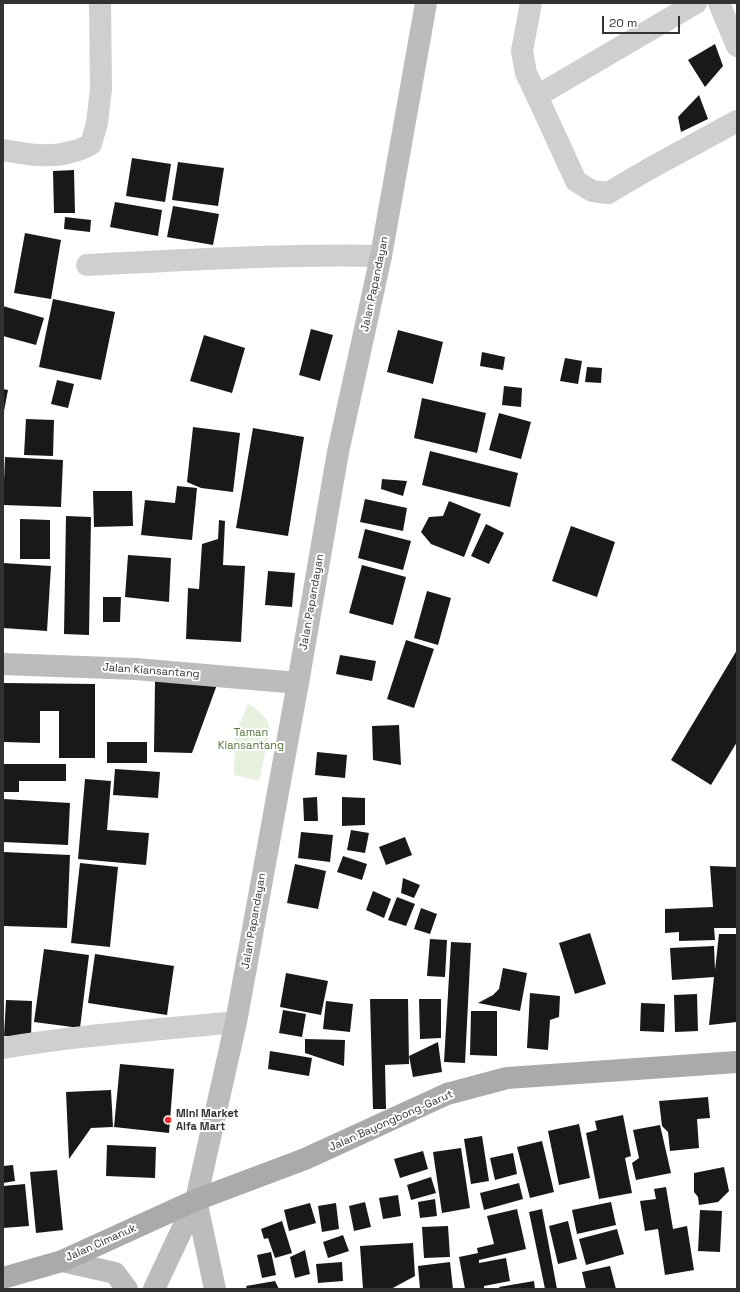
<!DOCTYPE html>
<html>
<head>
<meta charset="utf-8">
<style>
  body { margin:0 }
  #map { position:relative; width:740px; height:1292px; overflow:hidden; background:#fff; font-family:"Space Grotesk",sans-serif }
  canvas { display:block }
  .frame { position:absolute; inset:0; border:4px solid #323232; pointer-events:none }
  .scale { position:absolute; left:602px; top:16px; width:78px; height:18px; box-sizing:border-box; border:2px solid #323232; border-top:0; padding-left:5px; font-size:12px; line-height:14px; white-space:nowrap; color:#323232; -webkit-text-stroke:3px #fff; paint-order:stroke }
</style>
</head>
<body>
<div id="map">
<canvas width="740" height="1292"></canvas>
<div class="frame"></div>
<div class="scale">20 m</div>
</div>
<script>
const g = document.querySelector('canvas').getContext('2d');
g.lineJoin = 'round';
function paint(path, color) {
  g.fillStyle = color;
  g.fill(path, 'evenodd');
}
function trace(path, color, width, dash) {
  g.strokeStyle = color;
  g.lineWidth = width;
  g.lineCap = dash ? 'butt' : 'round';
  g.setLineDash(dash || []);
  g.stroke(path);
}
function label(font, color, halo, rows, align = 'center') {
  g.font = font + ' "Space Grotesk",sans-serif';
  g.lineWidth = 4;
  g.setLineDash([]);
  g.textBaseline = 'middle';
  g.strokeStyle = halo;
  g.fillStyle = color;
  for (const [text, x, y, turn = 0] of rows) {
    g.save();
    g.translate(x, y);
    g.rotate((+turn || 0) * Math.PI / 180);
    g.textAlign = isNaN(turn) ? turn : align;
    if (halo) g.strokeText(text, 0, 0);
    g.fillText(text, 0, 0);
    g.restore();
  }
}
paint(new Path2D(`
  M248,703L262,714L267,720L270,729L259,781L234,775L235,735Z`), '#e8f0e0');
paint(new Path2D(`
  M715,44L723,66L705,87L688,60Z
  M699,95L708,119L681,132L678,117Z
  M132,158L171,164L165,202L126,196Z
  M178,162L224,168L218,206L172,200Z
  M74,170L75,213H54L53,171Z
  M115,202L162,210L158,236L110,227Z
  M173,206L219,214L213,245L167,237Z
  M65,217L91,220L90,232L64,229Z
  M25,233L61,240L51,299L14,293Z
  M53,299L115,312L101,380L39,367Z
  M3,306L44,318L36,345L3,336Z
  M311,329L333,335L320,381L299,375Z
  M398,330L443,342L433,384L387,372Z
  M204,335L245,348L232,393L190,381Z
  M482,352L505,357L503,370L480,366Z
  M565,358L582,361L578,384L560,381Z
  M587,367L602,368L601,383L585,382Z
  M57,380L74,384L68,408L51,404Z
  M504,386L522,388L521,407L502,405Z
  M3,389L8,390L4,411H3Z
  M422,398L486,413L477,453L414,438Z
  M499,413L531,422L521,459L489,450Z
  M26,419L54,420L53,456L24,455Z
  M193,427L240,433L233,492L201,488L187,482Z
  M253,428L304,437L288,536L236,528Z
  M430,451L518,473L510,507L422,485Z
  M5,457L63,460L61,507L3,505Z
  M382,479L407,481L403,496L381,489Z
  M177,486L197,488L192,540L141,535L145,500L175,503Z
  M93,491H132L133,526L94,527Z
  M365,499L407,508L403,531L360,522Z
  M449,501L481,514L464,557L431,544L421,532L429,517L443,516Z
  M66,516L91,517L89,635L64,634Z
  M20,519L50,520V559H20Z
  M219,520L225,521L223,565L245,566L241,642L186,639L188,588L199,589L202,544L218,539Z
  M486,524L504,533L489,564L471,556Z
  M571,526L615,542L597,597L552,581Z
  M365,529L411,541L403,570L358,558Z
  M128,555L171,558L169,602L125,597Z
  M3,563L51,566L47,631L3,628Z
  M362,565L406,577L393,625L349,613Z
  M268,571L295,573L292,607L265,605Z
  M427,591L451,598L438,645L414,638Z
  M103,597H121L120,622H103Z
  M406,640L434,649L414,708L387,699Z
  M737,650V742L711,785L671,760Z
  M340,655L376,661L372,681L336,674Z
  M155,681L218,682L192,753L154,752Z
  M3,683L95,684V758H59V711H40V743L3,742Z
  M399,725L401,765L373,760L372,726Z
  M107,742H147V763H107Z
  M317,752L347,755L345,778L315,775Z
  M4,764H66V781H19V792H3Z
  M115,769L160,772L158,798L113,795Z
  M85,779L111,781L107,830L149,833L146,865L78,859Z
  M317,797L318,821H304L303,798Z
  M342,797L365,798V825L342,826Z
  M3,799L70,803L68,845L3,842Z
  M351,830L369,833L365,853L347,850Z
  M301,832L333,835L330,862L298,858Z
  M405,837L412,855L386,865L379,847Z
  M3,852L70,855L67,928L3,926Z
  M343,856L367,864L362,880L337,872Z
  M80,863L118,867L110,947L71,943Z
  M295,864L326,871L318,909L287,903Z
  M710,866L737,867V928H714L715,940L679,941V932L665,933V909L713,907Z
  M403,878L420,885L414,898L401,893Z
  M373,891L391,899L384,918L366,910Z
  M397,897L415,904L406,926L388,920Z
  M421,908L437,914L430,934L414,929Z
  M590,933L606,984L575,994L559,943Z
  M719,934H737V1022L709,1025L714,977L672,980L670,948L714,946L715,970Z
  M430,939L447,940L445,977L427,976Z
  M451,942L471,943L465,1063L444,1062Z
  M44,949L89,955L80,1028L34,1022Z
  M95,954L174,966L167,1015L88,1003Z
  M503,968L527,973L520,1011L478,1003L493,995L499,989Z
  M286,973L328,981L321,1015L280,1007Z
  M530,993L560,996L559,1017L550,1020L548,1050L527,1048Z
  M697,994L698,1031L675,1032L674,995Z
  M370,999H408L409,1064L385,1065L386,1109H373Z
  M419,999H441V1038L420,1039Z
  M6,1000L32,1001L31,1037L4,1036Z
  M326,1001L353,1004L350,1032L323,1029Z
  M641,1003L665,1004L664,1032L640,1031Z
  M283,1010L306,1014L302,1037L279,1033Z
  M471,1011H497V1056L470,1055Z
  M305,1039L345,1040L344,1066L305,1053Z
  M438,1042L442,1072L413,1077L409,1056Z
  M270,1051L312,1058L309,1076L268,1069Z
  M120,1064L174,1069L169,1133L114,1127Z
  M111,1090L113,1127L91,1128L69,1159L66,1092Z
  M708,1097L710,1118L697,1119L699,1148L670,1151L668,1132L662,1126L659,1101Z
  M623,1115L631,1156L625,1158L632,1193L599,1199L586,1133L597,1130L595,1121Z
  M579,1124L590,1178L559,1185L548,1131Z
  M660,1125L671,1173L636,1180L632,1163L639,1158L633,1130Z
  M482,1136L489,1181L471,1184L464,1139Z
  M542,1141L554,1192L530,1198L517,1147Z
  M107,1145L156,1147L155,1178L106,1176Z
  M461,1148L470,1208L442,1213L433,1152Z
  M423,1151L428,1169L400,1178L394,1159Z
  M513,1153L517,1174L495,1180L490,1158Z
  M13,1165L15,1181L3,1183V1166Z
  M724,1167L729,1191L718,1202L699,1205L698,1197L694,1192V1173Z
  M57,1170L63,1230L36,1233L30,1172Z
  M431,1177L436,1193L411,1200L407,1185Z
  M519,1183L523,1199L484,1210L480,1193Z
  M25,1184L29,1226L3,1228V1186Z
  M666,1187L673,1229L687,1226L694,1270L665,1275L658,1229L645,1231L640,1201L656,1199L654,1189Z
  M398,1195L401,1216L383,1219L379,1198Z
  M435,1199L437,1216L420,1218L418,1202Z
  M365,1202L371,1227L354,1231L349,1206Z
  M611,1202L616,1225L577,1234L572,1210Z
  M310,1203L316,1223L289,1231L284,1210Z
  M336,1203L339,1229L322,1232L318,1206Z
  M517,1209L526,1249L479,1260V1263L506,1258L510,1281L484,1286V1289H465L459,1257L478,1253L477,1248L494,1244L487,1216Z
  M542,1209L557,1289H545L529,1212Z
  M700,1210L722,1211L720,1252L698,1251Z
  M282,1221L292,1253L275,1258L268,1238L264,1239L261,1229Z
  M568,1221L577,1259L558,1264L549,1226Z
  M448,1226L450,1257L424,1258L422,1227Z
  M617,1229L624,1254L586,1265L579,1239Z
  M343,1235L349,1251L328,1258L323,1242Z
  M413,1243L415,1276L391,1289H363L360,1246Z
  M305,1250L310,1274L295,1278L290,1257Z
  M271,1252L276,1275L262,1278L257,1255Z
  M342,1262L343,1281L318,1283L316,1264Z
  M450,1262L453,1289H420L418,1266Z
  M610,1266L616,1289H586L582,1272Z
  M275,1281L279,1289H247L246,1286Z
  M534,1281L535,1289H500L499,1287Z`), '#191919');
trace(new Path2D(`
  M531,3L522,51L526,73L537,96L576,181L592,191L608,193L649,169L737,121
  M719,3L737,46
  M537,96L696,3
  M3,150C26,154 51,159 74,151C80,150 86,147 91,144L97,123L101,89L100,3
  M87,265C185,260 283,254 381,256
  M3,1048C80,1035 158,1030 236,1022`), '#cfcfcf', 22);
trace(new Path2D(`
  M3,664L136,669L298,683
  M196,1200L215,1289
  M62,1261L115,1273L127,1289
  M154,1289L196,1200L236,1022L298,683L338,452L381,256L426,3`), '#bcbcbc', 22);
trace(new Path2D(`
  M3,1278L62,1261L196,1200L305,1159L447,1094L507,1078L737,1062`), '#aaa', 22);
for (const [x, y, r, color] of [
  [168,1120,4,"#f72733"]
]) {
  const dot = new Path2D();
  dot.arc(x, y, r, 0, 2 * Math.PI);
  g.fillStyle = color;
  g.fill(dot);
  trace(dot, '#fff', 1.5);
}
label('11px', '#323232', '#fff', [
  ["Jalan Papandayan",375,284,-78],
  ["Jalan Papandayan",312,602,-80],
  ["Jalan Kiansantang",151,671,4],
  ["Jalan Papandayan",254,921,-80],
  ["Jalan Bayongbong-Garut",391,1121,-24],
  ["Jalan Cimanuk",101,1243,-24]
]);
label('11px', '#54743a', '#fff', [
  ["Taman",251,733],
  ["Kiansantang",251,746]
]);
label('bold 11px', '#323232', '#fff', [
  ["Mini Market",176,1114],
  ["Alfa Mart",176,1127]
], 'left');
</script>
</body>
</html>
